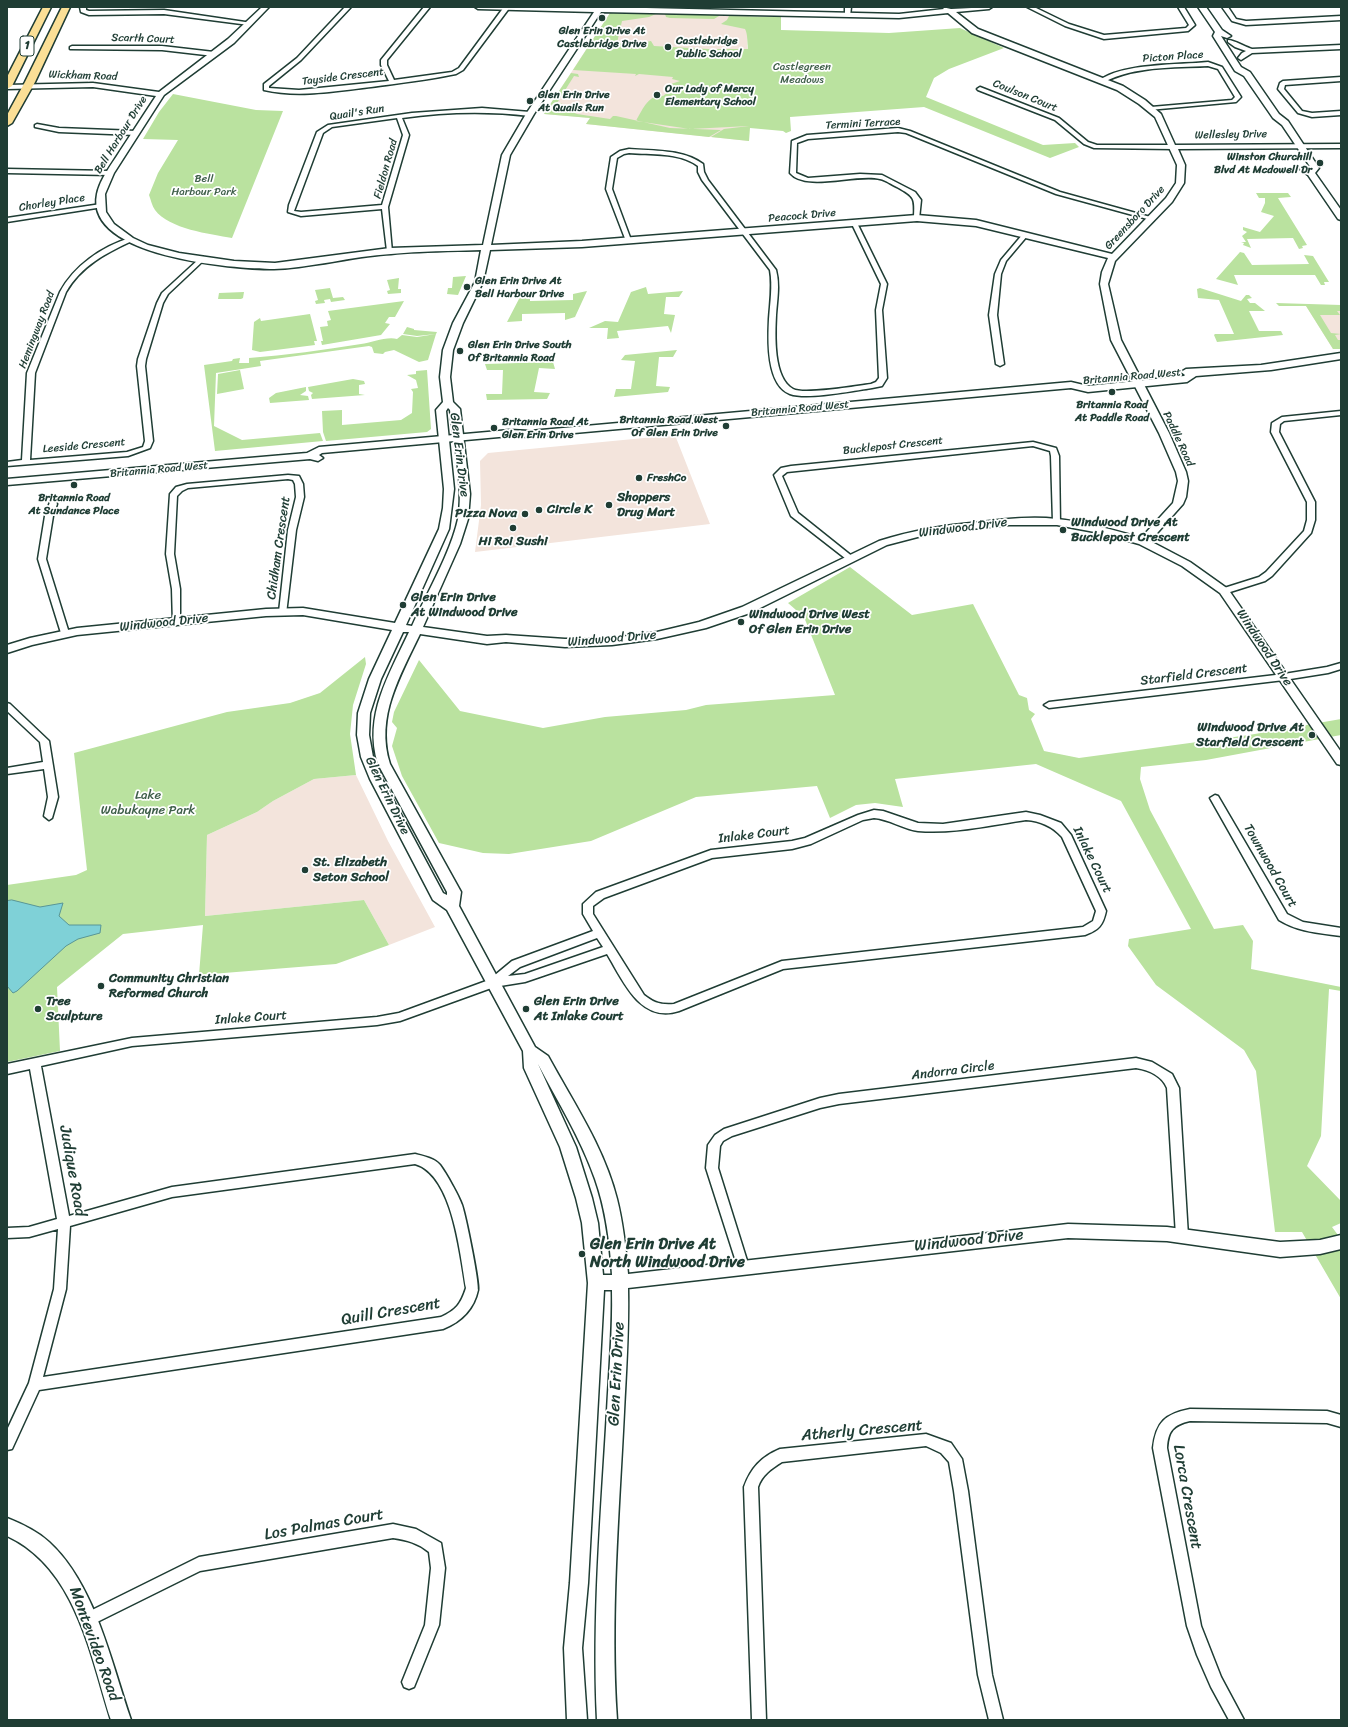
<!DOCTYPE html>
<html>
<head>
<meta charset="utf-8">
<style>
  body { margin:0 }
  #map { position:relative; width:1348px; height:1727px; overflow:hidden; background:#fff; font-family:Sriracha,sans-serif }
  canvas { display:block }
  .frame { position:absolute; inset:0; border:8px solid #1f3d34; pointer-events:none }
</style>
</head>
<body>
<div id="map">
<canvas width="1348" height="1727"></canvas>
<div class="frame"></div>
</div>
<script>
const g = document.querySelector('canvas').getContext('2d');
g.lineJoin = 'round';
function paint(path, color) {
  g.fillStyle = color;
  g.fill(path, 'evenodd');
}
function trace(path, color, width, dash) {
  g.strokeStyle = color;
  g.lineWidth = width;
  g.lineCap = dash ? 'butt' : 'round';
  g.setLineDash(dash || []);
  g.stroke(path);
}
function label(font, color, halo, rows, align = 'center') {
  g.font = font + ' Sriracha,sans-serif';
  g.lineWidth = 3.5;
  g.setLineDash([]);
  g.textBaseline = 'middle';
  g.strokeStyle = halo;
  g.fillStyle = color;
  for (const [text, x, y, turn = 0] of rows) {
    g.save();
    g.translate(x, y);
    g.rotate((+turn || 0) * Math.PI / 180);
    g.textAlign = isNaN(turn) ? turn : align;
    if (halo) g.strokeText(text, 0, 0);
    g.fillText(text, 0, 0);
    g.restore();
  }
}
paint(new Path2D(`
  M610,13L749,16L747,46L759,83L749,127V141L586,124L590,118L544,114Z
  M1306,306H1341V349H1333Z
  M675,435L710,524L475,552L481,505L480,461L488,453Z
  M356,775L388,841L435,927L389,945L364,900L205,916L207,835L257,812L273,801L314,779Z`), '#f3e4dc');
paint(new Path2D(`
  M610,13L656,14L649,17L622,21L617,43H622L621,45C634,46 638,43 651,41L654,46L708,49H748C747,43 748,34 745,29L721,24L727,20L729,16L781,17V30L889,33L960,28L1004,48L949,69L934,78L926,97L1043,145L1075,143L1079,147L1050,158L924,107L790,117L791,131L786,133L783,131L750,128L749,141L711,137L724,129L749,126L690,129L636,121C642,111 648,94 663,96L675,87L665,86L680,81L672,79L673,77L639,74L635,76L636,74L573,70Z
  M665,14L719,15V16L714,19L670,18L666,17Z
  M571,73L578,74L579,77L574,76L557,103H562L557,106H549Z
  M173,94L256,110L283,111L232,238C210,234 169,229 155,210C152,206 151,200 149,195L158,173L178,140L143,139L159,112Z
  M547,110H567L577,114L610,119L613,116H616L670,128L721,130L709,137L586,124L590,118L544,114Z
  M1256,193H1288L1291,197L1278,198L1307,245L1302,246L1303,248L1299,249L1293,238L1247,239L1251,248L1243,245L1244,243L1241,242H1246L1242,236L1247,232L1243,230V227L1260,232L1274,216L1261,212L1265,203V198H1259Z
  M1240,252L1244,253L1252,265L1309,264L1304,255L1313,256L1329,282H1324L1325,285H1321L1315,275H1234L1238,285L1216,279Z
  M466,276L458,295L447,294L448,288H452L453,277Z
  M399,278L398,289H401V293L388,294L387,291L390,290L387,280Z
  M646,287L648,294L683,291L679,297H666L664,314L675,315L671,333L668,326L617,331L619,338L607,339L608,328H589L605,321L618,322L631,292Z
  M330,288L333,298L343,297L345,300L331,302L330,299L324,300L325,303L316,304L315,301L318,300L315,290Z
  M1200,288L1241,301L1246,295H1249L1252,298L1247,299L1250,303H1255L1265,311H1249L1259,331H1281L1283,335L1217,342L1214,335L1215,334H1234L1219,300L1198,298L1197,289Z
  M587,291L575,317L565,320V313L522,314V321L507,322L520,297L530,295V301L573,300V294Z
  M244,292L243,298L241,299H218L219,293Z
  M404,301L395,317H389L385,323L390,324L381,335L322,345L321,341H323L320,327L328,326L327,321L331,320L328,311Z
  M1276,303L1341,305V311H1337L1340,315H1320L1331,333L1341,334L1335,335L1338,340H1341V349H1333L1306,306H1279Z
  M310,314L317,341H314L315,345L260,352L252,350L254,322L260,318L261,321Z
  M407,327L414,329V330L437,332L436,334L417,336L403,334Z
  M436,334L428,360L419,362L394,350L385,352L383,354L374,353L372,347L369,346L260,361L261,366L216,373L214,426L242,440L320,433L323,441L215,451L204,365L232,361L233,359L240,358L239,363H249V358C286,355 324,350 361,344C371,343 387,336 397,339L402,335L417,337Z
  M677,350L673,357H659L656,386L670,387L668,392L614,397L616,389H631L635,361L621,360L625,355Z
  M553,362L555,369L539,368L534,392L550,393L547,399L487,400L486,394H502L503,370H487L485,364Z
  M240,370L244,389L217,394L218,374Z
  M427,370L431,429L427,432L326,441L323,432L322,411L342,410V425L401,420L412,413L413,392L411,389L418,388L416,380L407,375L416,374V371Z
  M353,379L364,381L365,384L359,385V394L365,395L312,399L311,395L313,393L309,391L308,387Z
  M306,387V391L300,395L308,396L309,400L270,403L269,398L276,393Z
  M850,567L912,615L973,604L1019,695L1027,698L1029,710L1035,714L1031,719L1044,751L1079,758L1249,735L1341,719V735L1206,760L1141,767L1140,779L1150,810L1214,929L1243,925L1253,941L1251,969L1341,987V991L1329,989L1321,1136L1307,1166L1341,1201V1223L1332,1227L1341,1239V1299L1302,1232H1275L1256,1071L1244,1050L1156,985L1128,946L1129,939L1191,929L1121,801L1036,764L895,779L903,807L875,803L856,805L830,818L817,786L696,797L591,841L509,854L483,853L439,843L402,776L392,746L397,728L392,722L394,712L419,660L460,711L543,728L605,717L686,710L706,705L835,695L804,617L788,603Z
  M365,657L366,664L353,705L350,734L356,775L314,779L273,801L257,812L207,835L205,916L364,900L389,945L336,964L199,975L203,925L123,934L57,987L60,1051L7,1062V885L76,875L87,870L74,753L227,712L290,703L320,693Z`), '#bae29f');
const water = new Path2D(`
  M12,900L40,907L63,903L59,916L69,925H101L100,933L78,939L66,946L17,991L13,993L7,986V901Z`);
paint(water, '#7fd1d7');
trace(water, '#599696', 1);
const minor = new Path2D(`
  M80,7H86V10L89,11L164,10L252,23L249,25L164,14L89,15L81,12Z
  M345,7H351L301,60L269,86V88L299,90L389,81L381,65V60L424,7H430L387,60V65L394,80L452,72L459,68L504,7H510L463,70L456,74C428,80 399,83 371,87C337,91 298,98 264,90V84L297,58Z
  M845,7H851L850,16L845,15Z
  M1027,7H1034L1069,24L1104,35L1186,28L1189,25L1178,7H1184L1195,25L1188,31L1104,39L1065,26Z
  M1222,7H1228L1236,19L1246,21L1341,16V20L1246,25L1232,21Z
  M1228,40C1234,40 1245,47 1252,49L1341,45V49L1252,53L1241,60L1238,58L1242,53L1246,51L1235,47L1228,42Z
  M72,46H162L214,52L217,54L214,56L162,50L70,49V47Z
  M1208,62L1222,67L1241,97L1236,102L1149,110L1148,109L1151,107L1232,100L1235,97L1218,69L1208,66C1173,68 1135,66 1104,82L1099,81C1120,63 1180,65 1208,62Z
  M1341,77V81L1285,85L1284,89L1302,111L1312,113L1341,111V115L1312,117L1298,113L1278,89L1280,83L1283,81Z
  M980,87L1059,118L1088,142L1097,145H1174L1177,147L1174,149L1094,148L1084,144L1055,120L978,90L977,89Z
  M482,108L530,112L533,114L530,116C487,111 445,112 402,118L409,135L388,207L392,252L387,251L382,209L301,216L288,212L289,205L317,132L328,125L412,113ZM397,118L403,135L382,205L301,212L294,211L323,133L332,127Z
  M37,124L59,128L136,131L139,133L136,135L59,132L35,127V125Z
  M898,128L910,131L1060,192L1154,218L1151,220L1056,194L906,133L898,132L808,139L797,143L796,173L808,178L860,174L882,175L915,192L921,200L919,219L914,218C915,198 915,197 897,187C892,185 886,180 880,179C857,173 806,192 790,173L792,141L807,135Z
  M629,149C653,151 683,149 703,164L704,172L708,180L776,270C780,285 777,300 776,315C775,335 773,378 793,389C804,395 856,386 871,384L876,382L879,378L876,310L881,284L851,222L856,221L887,284L882,310L887,378L882,386L872,388C853,391 807,400 790,394C766,385 768,339 769,319C770,303 773,286 770,270L702,180L698,172V166C679,152 651,155 629,153L624,154L617,158L612,189L631,240L626,241L606,189L611,157L620,151Z
  M7,169L110,171L113,173L110,175L7,173Z
  M101,204L103,205V207L7,222V218Z
  M1025,233L1028,235L1006,261L1001,274L997,315L1004,364L1000,366L996,364L989,315L995,274L1001,260L1023,234Z
  M130,238L132,239V241C106,253 81,266 66,292L35,373L30,460L127,452L143,447L145,441L137,366L138,359L157,303L162,293L199,259H203V261L168,294L163,303L146,359L145,366L153,441L150,448L128,456L7,466V462L22,460L27,373L60,292C74,266 101,247 130,238Z
  M1341,411V415L1284,421L1280,424L1279,432L1315,502V520L1311,533L1272,576L1265,581L1227,593H1221V589L1259,577L1266,572L1304,531L1307,520V502L1271,432L1272,423L1282,417Z
  M1033,442L1056,448L1059,456L1060,524H1054L1053,522L1051,456L1050,451L1033,446L787,472L782,476L798,513L853,557L854,559L850,562L791,516L774,475L781,468L791,466Z
  M288,475L299,476L303,484L304,497L296,530L286,614H280L279,612L288,530L296,497L295,484L293,480L288,479L188,488L182,491L177,496L174,554L180,589V622L176,625L173,624L172,589L166,554L170,494L176,487L187,484Z
  M50,502H56L57,504L53,516L46,559L69,633L65,636L61,633L38,559L45,516Z
  M1341,663V669L1328,673L1284,680L1049,708L1044,705L1049,702L1284,674L1327,667Z
  M7,703L10,704L49,741L58,797L52,818L49,820L44,816L48,797L44,769L7,774V768L43,762L40,742L7,711Z
  M1215,795L1218,796L1287,914L1303,922L1341,928V936C1320,933 1298,932 1279,920L1210,798Z
  M874,810L883,811L918,823L943,824L1026,812L1040,815L1061,823L1071,835L1106,911C1103,925 1099,930 1085,935L783,969L679,1011C640,1024 623,980 607,954L525,982L494,987L400,1021L377,1025L132,1046L41,1066L69,1216L172,1187L415,1154C423,1156 434,1158 440,1165C446,1173 459,1196 462,1205C466,1217 479,1281 478,1290C474,1309 461,1322 443,1329L39,1390L12,1449L7,1450V1430L29,1383L54,1289L58,1229L29,1237L7,1238V1228L29,1227L57,1219L30,1069L7,1074V1064L132,1038L377,1017L399,1013L489,980L512,961L593,931L583,914V904L596,892L711,850L792,841L805,838L858,815ZM874,818C889,819 903,829 918,831C954,834 991,825 1026,820C1040,821 1052,826 1062,837L1096,911L1093,921L1083,927L782,961L674,1004C661,1005 654,1003 644,995L593,914V906L604,898L712,858L792,849L811,844L863,820ZM597,938L603,947L525,974L508,976L520,967ZM415,1164C453,1175 460,1254 466,1288C461,1304 456,1310 441,1317L43,1377L66,1289L70,1226L172,1197Z
  M1136,1058L1152,1062L1172,1074L1179,1088L1188,1236L1186,1240L1182,1241L1178,1240L1176,1236L1167,1088C1162,1076 1149,1070 1136,1068L839,1104L820,1108L732,1136L723,1141L720,1146L718,1168L749,1267L747,1271L743,1273L739,1271L706,1168L708,1145L715,1135L724,1129L820,1098L839,1094Z
  M1190,1409L1327,1411L1341,1415V1427L1327,1423L1190,1421C1173,1425 1168,1431 1167,1448L1201,1626L1221,1677L1244,1720H1229L1211,1687L1197,1655L1187,1626L1153,1448C1156,1422 1165,1414 1190,1409Z
  M926,1434L951,1443L962,1459L968,1491L992,1675L1003,1720H989L978,1675L954,1491L949,1462L941,1453L926,1446L782,1462C771,1469 762,1475 758,1487L766,1720H752L744,1487C751,1468 761,1457 780,1449Z
  M393,1524L416,1529L441,1543L445,1568L439,1625L414,1687L409,1689L404,1687L402,1682L425,1625L431,1568L429,1552C418,1543 407,1540 393,1538L200,1571L87,1627L82,1625L80,1620L82,1615L199,1557Z`);
const tertiary = new Path2D(`
  M262,7H269L234,43L164,95L114,173L105,194L106,212L114,224L133,238L148,245L179,253L234,261L275,263L390,248L483,245L502,155L526,114L594,12L478,9L475,7H604L899,14L944,9L942,7L951,9L992,7L989,9L956,12L978,29L1123,86L1145,100L1161,114L1175,145L1341,144V148L1178,149L1185,165L1184,183L1172,202L1115,261L1108,284L1121,340L1169,433L1186,472L1188,481L1186,497L1183,504L1150,541L1190,562L1228,589L1341,752V765L1337,764L1220,593L1182,566L1139,544L1100,533L1057,525H1009L933,533L887,545L750,613L706,628L657,639L612,645L565,647L506,642L487,644L420,634C400,676 375,717 390,764L461,892L459,906L535,1047L548,1056C573,1102 604,1147 617,1199C623,1223 626,1249 628,1274L1068,1224L1167,1227L1280,1242L1320,1240L1341,1235V1249L1320,1254L1280,1257L1167,1241L1068,1238L628,1288C629,1330 626,1371 624,1412C619,1515 610,1617 617,1720H597C592,1617 601,1514 607,1411C609,1371 613,1330 612,1290H604L588,1583L582,1648L587,1720H567L564,1648L570,1583L588,1283L582,1223L576,1198L560,1147L524,1068L523,1051L447,910L433,900L370,779L361,757L357,735L358,713L369,679L392,630L303,615L266,616L77,635L32,645L7,653V645L30,638L77,628L266,609L303,608L395,623L439,529L443,508L444,489L436,410L443,402L440,377L443,350L453,323L475,282L481,250C451,251 421,251 391,254C353,256 311,268 274,269C234,269 84,257 97,194C100,179 112,164 120,151C132,133 144,114 156,96L93,87L7,89V85L93,83L159,92L228,39ZM601,12L899,18L948,13L972,33L1117,90L1139,104L1155,117L1177,165L1176,183L1166,198L1112,254L976,220L917,215L582,241L491,245L510,155L534,114ZM917,221L976,226L1108,258L1102,272L1100,284L1111,340L1159,433L1176,472L1178,481L1173,503L1141,538C1114,530 1086,522 1057,519C1032,516 1006,519 981,522C946,525 913,530 879,541L742,607L699,622L657,632L612,638L565,639L506,635L487,636L423,627L460,544L468,519L470,494L460,409L453,402L450,377L453,350L463,323L483,282L490,250L582,247ZM448,408L450,410C454,442 464,488 458,519C451,552 426,595 412,626L406,625L449,529L454,489L446,411ZM403,632H409C389,675 363,716 378,764L447,892V895L443,893L382,779L373,757L369,735L370,713L381,679ZM538,1064C558,1102 581,1139 595,1179C606,1210 610,1243 612,1275H603L598,1223L592,1198L576,1147Z
  M7,1518C22,1524 37,1531 49,1542C95,1584 111,1662 131,1720H111C90,1654 76,1568 7,1536Z`);
const secondary = new Path2D(`
  M1198,7H1206L1222,30L1231,36L1227,38L1221,36L1241,67L1250,72L1279,114L1288,121L1319,168L1315,173L1341,210V220L1338,219L1308,175L1300,169L1304,166L1311,168L1282,125L1273,118L1244,76L1235,71L1213,36L1215,32Z
  M1341,353V359L1271,370L1196,376L1187,382L1088,392L1071,388L530,437L510,436L322,453L319,455L323,458L318,461L310,459L7,485V479L307,453L319,447L510,430L530,431L1071,382L1088,386L1184,376L1185,375L1181,372L1186,369L1261,365Z`);
const primary = new Path2D(`
  M43,7H51L12,86L7,89V77Z
  M62,7H70L35,82L12,123L7,126V115L25,82Z`);
trace(minor, '#1f3d34', 3);
trace(tertiary, '#1f3d34', 3);
trace(secondary, '#1f3d34', 3);
trace(primary, '#1f3d34', 3);
paint(minor, '#fff');
paint(tertiary, '#fff');
paint(secondary, '#fff');
paint(primary, '#fbdf96');
for (const [x, y, r, color] of [
  [602,18,4,"#1f3d34"],
  [668,47,4,"#1f3d34"],
  [657,95,4,"#1f3d34"],
  [530,101,4,"#1f3d34"],
  [1320,163,4,"#1f3d34"],
  [467,287,4,"#1f3d34"],
  [460,351,4,"#1f3d34"],
  [1112,392,4,"#1f3d34"],
  [726,426,4,"#1f3d34"],
  [494,428,4,"#1f3d34"],
  [639,478,4,"#1f3d34"],
  [74,485,4,"#1f3d34"],
  [609,505,4,"#1f3d34"],
  [539,510,4,"#1f3d34"],
  [525,514,4,"#1f3d34"],
  [513,528,4,"#1f3d34"],
  [1063,530,4,"#1f3d34"],
  [403,605,4,"#1f3d34"],
  [741,622,4,"#1f3d34"],
  [1312,735,4,"#1f3d34"],
  [305,870,4,"#1f3d34"],
  [101,986,4,"#1f3d34"],
  [38,1009,4,"#1f3d34"],
  [526,1009,4,"#1f3d34"],
  [582,1254,4,"#1f3d34"]
]) {
  const dot = new Path2D();
  dot.arc(x, y, r, 0, 2 * Math.PI);
  g.fillStyle = color;
  g.fill(dot);
  trace(dot, '#fff', 1.5);
}
label('bold 11px', '#1f3d34', '#fff', [
  ["Glen Erin Drive At",602,31,"center"],
  ["Castlebridge Drive",602,44,"center"],
  ["Castlebridge",676,41],
  ["Public School",676,54],
  ["Our Lady of Mercy",665,89],
  ["Elementary School",665,102],
  ["Glen Erin Drive",538,95],
  ["At Quails Run",538,108],
  ["Winston Churchill",1312,157,"right"],
  ["Blvd At Mcdowell Dr",1312,170,"right"],
  ["Glen Erin Drive At",475,281],
  ["Bell Harbour Drive",475,294],
  ["Glen Erin Drive South",468,345],
  ["Of Britannia Road",468,358],
  ["Britannia Road",1112,405,"center"],
  ["At Paddle Road",1112,418,"center"],
  ["Britannia Road West",718,420,"right"],
  ["Of Glen Erin Drive",718,433,"right"],
  ["Britannia Road At",502,422],
  ["Glen Erin Drive",502,435],
  ["FreshCo",647,478],
  ["Britannia Road",74,498,"center"],
  ["At Sundance Place",74,511,"center"]
], 'left');
label('11px', '#1f3d34', '#fff', [
  ["Scarth Court",143,39,2],
  ["Picton Place",1173,57,-4],
  ["Wickham Road",83,76,2],
  ["Tayside Crescent",343,77,-7],
  ["Coulson Court",1025,96,22],
  ["Quail's Run",357,113,-9],
  ["Termini Terrace",863,124,-3],
  ["Bell Harbour Drive",121,135,-58],
  ["Wellesley Drive",1231,135,-1],
  ["Fieldon Road",386,169,-74],
  ["Chorley Place",52,203,-9],
  ["Peacock Drive",802,216,-5],
  ["Greensboro Drive",1135,218,-47],
  ["Hemingway Road",37,330,-69],
  ["Britannia Road West",1132,377,-5],
  ["Britannia Road West",800,409,-5],
  ["Paddle Road",1178,439,65],
  ["Leeside Crescent",84,446,-5],
  ["Bucklepost Crescent",893,446,-6],
  ["Britannia Road West",159,470,-5]
]);
label('11px', '#3e5e49', '#fff', [
  ["Castlegreen",802,67],
  ["Meadows",802,80],
  ["Bell",204,179],
  ["Harbour Park",204,192]
]);
for (const [x, y, w] of [
  [27,46,14]
]) {
  const box = new Path2D();
  box.roundRect(x - w / 2, y - 10, w, 20, 3);
  g.fillStyle = '#fff';
  g.fill(box);
  trace(box, '#1f3d34', 1);
}
label('bold 12px', '#1f3d34', null, [
  ["1",27,46]
]);
label('13px', '#1f3d34', '#fff', [
  ["Glen Erin Drive",459,455,83],
  ["Windwood Drive",963,528,-7],
  ["Chidham Crescent",279,548,-82],
  ["Windwood Drive",164,623,-6],
  ["Windwood Drive",612,639,-5],
  ["Windwood Drive",1264,648,56],
  ["Starfield Crescent",1194,675,-7],
  ["Glen Erin Drive",387,796,64],
  ["Inlake Court",754,835,-7],
  ["Inlake Court",1092,860,64],
  ["Townwood Court",1270,866,60],
  ["Inlake Court",251,1018,-4],
  ["Andorra Circle",953,1071,-7]
]);
label('bold 13px', '#1f3d34', '#fff', [
  ["Shoppers",617,498],
  ["Drug Mart",617,513],
  ["Circle K",547,510],
  ["Pizza Nova",517,514,"right"],
  ["Windwood Drive At",1071,523],
  ["Bucklepost Crescent",1071,538],
  ["Hi Roi Sushi",513,542,"center"],
  ["Glen Erin Drive",411,598],
  ["At Windwood Drive",411,613],
  ["Windwood Drive West",749,615],
  ["Of Glen Erin Drive",749,630],
  ["Windwood Drive At",1304,728,"right"],
  ["Starfield Crescent",1304,743,"right"],
  ["St. Elizabeth",313,863],
  ["Seton School",313,878],
  ["Community Christian",109,979],
  ["Reformed Church",109,994],
  ["Tree",46,1002],
  ["Sculpture",46,1017],
  ["Glen Erin Drive",534,1002],
  ["At Inlake Court",534,1017]
], 'left');
label('13px', '#3e5e49', '#fff', [
  ["Lake",148,796],
  ["Wabukayne Park",148,811]
]);
label('16px', '#1f3d34', '#fff', [
  ["Judique Road",72,1171,80],
  ["Windwood Drive",969,1241,-6],
  ["Quill Crescent",391,1312,-10],
  ["Glen Erin Drive",617,1374,-87],
  ["Atherly Crescent",862,1431,-5],
  ["Lorca Crescent",1187,1497,80],
  ["Los Palmas Court",324,1525,-10],
  ["Montevideo Road",94,1644,70]
]);
label('bold 16px', '#1f3d34', '#fff', [
  ["Glen Erin Drive At",590,1245],
  ["North Windwood Drive",590,1263]
], 'left');
</script>
</body>
</html>
